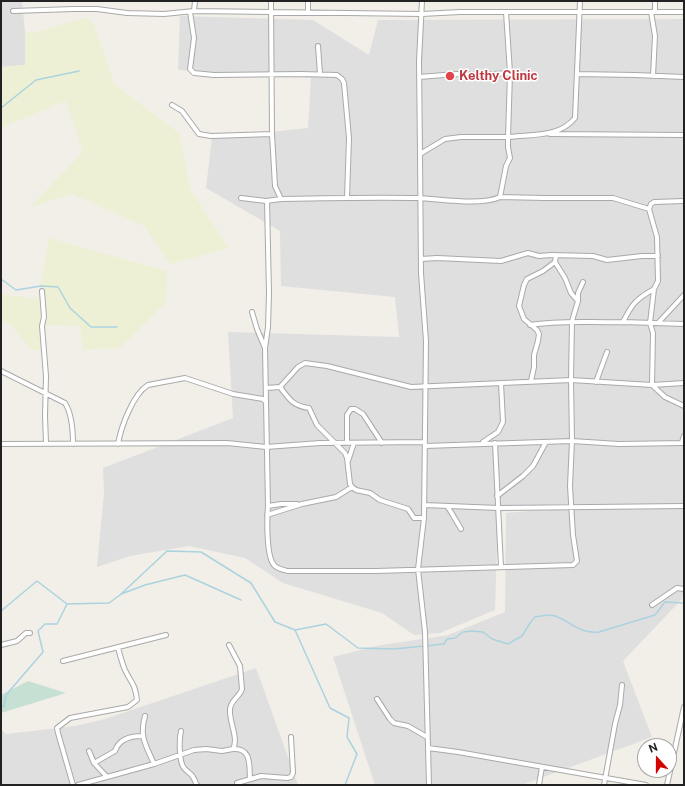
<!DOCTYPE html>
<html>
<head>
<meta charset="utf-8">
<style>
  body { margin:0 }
  #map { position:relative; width:685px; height:786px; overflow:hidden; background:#f2efe9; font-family:"Public Sans",sans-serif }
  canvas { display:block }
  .frame { position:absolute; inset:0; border:2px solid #222; pointer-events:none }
  .north { position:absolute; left:637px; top:738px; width:40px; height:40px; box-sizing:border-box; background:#fff; border:1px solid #a7a7a7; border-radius:50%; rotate:339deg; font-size:11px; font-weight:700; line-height:16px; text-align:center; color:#222 }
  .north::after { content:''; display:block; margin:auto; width:14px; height:18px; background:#d40000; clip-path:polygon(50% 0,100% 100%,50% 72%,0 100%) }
</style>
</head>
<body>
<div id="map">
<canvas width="685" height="786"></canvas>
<div class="frame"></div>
<div class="north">N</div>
</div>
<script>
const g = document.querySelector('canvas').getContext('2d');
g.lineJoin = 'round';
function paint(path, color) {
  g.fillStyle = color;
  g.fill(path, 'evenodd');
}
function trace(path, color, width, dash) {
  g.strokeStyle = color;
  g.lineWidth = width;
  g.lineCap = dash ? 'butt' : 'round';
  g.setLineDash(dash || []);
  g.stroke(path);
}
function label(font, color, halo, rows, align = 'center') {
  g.font = font + ' "Public Sans",sans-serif';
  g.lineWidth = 3;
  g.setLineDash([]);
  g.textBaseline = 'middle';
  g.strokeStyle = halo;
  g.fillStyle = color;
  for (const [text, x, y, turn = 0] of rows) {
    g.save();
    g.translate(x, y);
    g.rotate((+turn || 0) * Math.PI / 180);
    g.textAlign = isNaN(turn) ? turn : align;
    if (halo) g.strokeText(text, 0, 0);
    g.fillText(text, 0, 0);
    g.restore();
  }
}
paint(new Path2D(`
  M1,1H22L25,32V65L1,67Z
  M180,16L313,20L369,55L378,20L684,19V597L623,661L652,737L522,785H375L333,657L376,646L448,635L505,612L506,513L611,504L507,510L498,513L495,610L440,633L414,635L382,613L283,583L245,558L189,546L130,556L97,567L104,493L103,468L233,418L228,332L399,337L395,297L281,286L280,231L206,188L212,138L308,128L311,78L178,70Z
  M256,668L298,785H1V729L6,734L75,726L105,719Z`), '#e0dfdf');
paint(new Path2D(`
  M86,17L94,25L115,85L179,133L190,189L229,248L170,264L144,226L72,194L30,207L83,152L66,101L1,128V67L25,65V32L34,33Z
  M49,238L167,271L166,302L120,348L83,350L80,326L43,325L44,350H31L8,322L1,323V294L38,299Z`), '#eef0d5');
paint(new Path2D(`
  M28,681L66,693L1,713V695Z`), '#c6e0d4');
trace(new Path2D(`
  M1,108L36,80L79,71
  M1,279L16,290L41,286L58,287L70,308L91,327H117
  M121,594L145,585L185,575L241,600
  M1,611L37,581L67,604L109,603L120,595L167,551L201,552L251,583L275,622L295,630L330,708L349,718L347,737L357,754L345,785
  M295,630L326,624L358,648L394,649L444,644L447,639L455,638L463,632L472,631L483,632L492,639L508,644L522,636L530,623L535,617C541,616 549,614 555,616C572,622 579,634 599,632L655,615L665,602L684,603
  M1,707L4,706L6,695L43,652L38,631L45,624H57L67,604`), '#aad3df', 1.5);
const street = new Path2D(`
  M271,1L272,134L275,186L281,199C327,198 373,197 419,198C441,199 481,206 500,197L506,166L510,158L508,147V137C531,134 559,138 575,118L580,1
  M308,1V12
  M422,1L419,61L420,154L421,273L426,341L424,518L418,569L425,632L429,785
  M655,1V12
  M13,11L74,9H97L127,13L164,14L194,11L422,14L460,12H684
  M194,11L195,1
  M190,12L194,38L190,69L194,73L214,75L301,74L337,75L342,79L344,83L349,138L347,198
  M651,12L655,36L653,76
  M318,46L320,74
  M577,74L635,75L684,77
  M419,77L457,74L479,75L510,73
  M172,105L182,111L199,134L211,136L272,134
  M550,134L684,135
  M420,154L445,139L461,137H508L510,73L506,12
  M500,197L544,198H613L649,209
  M241,198L266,201L281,199
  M267,201L269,293L268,327L265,348L268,506C267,518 266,556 274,565C277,569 283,570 288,571H376L573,565L577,561L573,535L570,486L572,441L571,380L652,385L684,383
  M684,201L654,202L651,204L649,209L657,237L658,281L654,289L650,323L653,333L652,385L665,397L684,406
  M421,259L437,258L501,261L528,253L539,256L551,255L593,256L607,260L642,256H658
  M555,262L565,278L571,293L578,301
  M42,291L44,317L42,326L46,376L45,416L46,443
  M252,312L257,329L265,348
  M623,322L684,324
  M658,323L684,295
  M530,325C562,320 591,323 623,322C632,304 636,299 654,289
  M1,371L65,403C72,414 73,431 73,444
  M531,381L534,367V355L538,341L539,334L537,330L524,319L519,306L524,285L527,279L543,271L555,262L556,256
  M596,382L607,352
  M280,387L298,367L305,363L327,366L411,387L571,380L572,321L578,301V293L583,282
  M266,388L280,387C289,399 293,406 309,408L317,425L345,453L347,458L350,484L352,487L356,490L370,493L380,500L408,509L414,518H424
  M483,442L498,432L503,422L501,383
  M682,442L684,436
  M347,443V415L351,409H355L363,414L382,443
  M495,443L501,567
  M1,444L227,443L266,447L320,443L424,442
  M118,444C121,427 133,394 148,385L185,378L233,394L263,399L266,402
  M425,446L572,441L619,444L684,443
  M348,461L354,443
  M497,496L523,476L533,466L546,442
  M424,505L499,508L684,506
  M268,506L281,504H297
  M447,506L451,512L461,529
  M267,515L302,504L336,497L352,487
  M652,605L677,588L684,589
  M1,645L17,641L26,633H30
  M63,661L166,635
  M377,699L390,719L394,723L408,726L427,737
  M145,716C139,737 146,745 154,764
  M181,731C179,739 179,762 184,768C186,771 191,773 193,777C195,780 195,782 197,785
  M428,748L458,752L646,785
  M233,749C252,748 249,765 250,779
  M94,763L115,751C119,739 130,736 142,736
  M107,777L154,764L194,750L206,749L222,751L233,749C239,738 229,722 230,710C230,700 240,697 242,689L240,666L229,645
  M237,783L261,776L287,778L291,777L293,773L291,737
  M73,785L58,733L57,728L70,718L128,707L137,700C135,683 131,683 125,670C122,663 120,655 118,648
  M78,785L107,777L94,763L89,751
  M539,785L542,767
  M604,785L615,724L620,705L622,685
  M667,785L684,707`);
trace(street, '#a9a9a9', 6);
trace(street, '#fff', 4);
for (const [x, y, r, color] of [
  [450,76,5,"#e0444e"]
]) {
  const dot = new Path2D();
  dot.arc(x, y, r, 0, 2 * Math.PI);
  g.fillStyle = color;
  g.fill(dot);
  trace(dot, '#fff', 1.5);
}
label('bold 13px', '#be3a42', '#fff', [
  ["Kelthy Clinic",459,76]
], 'left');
</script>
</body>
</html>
